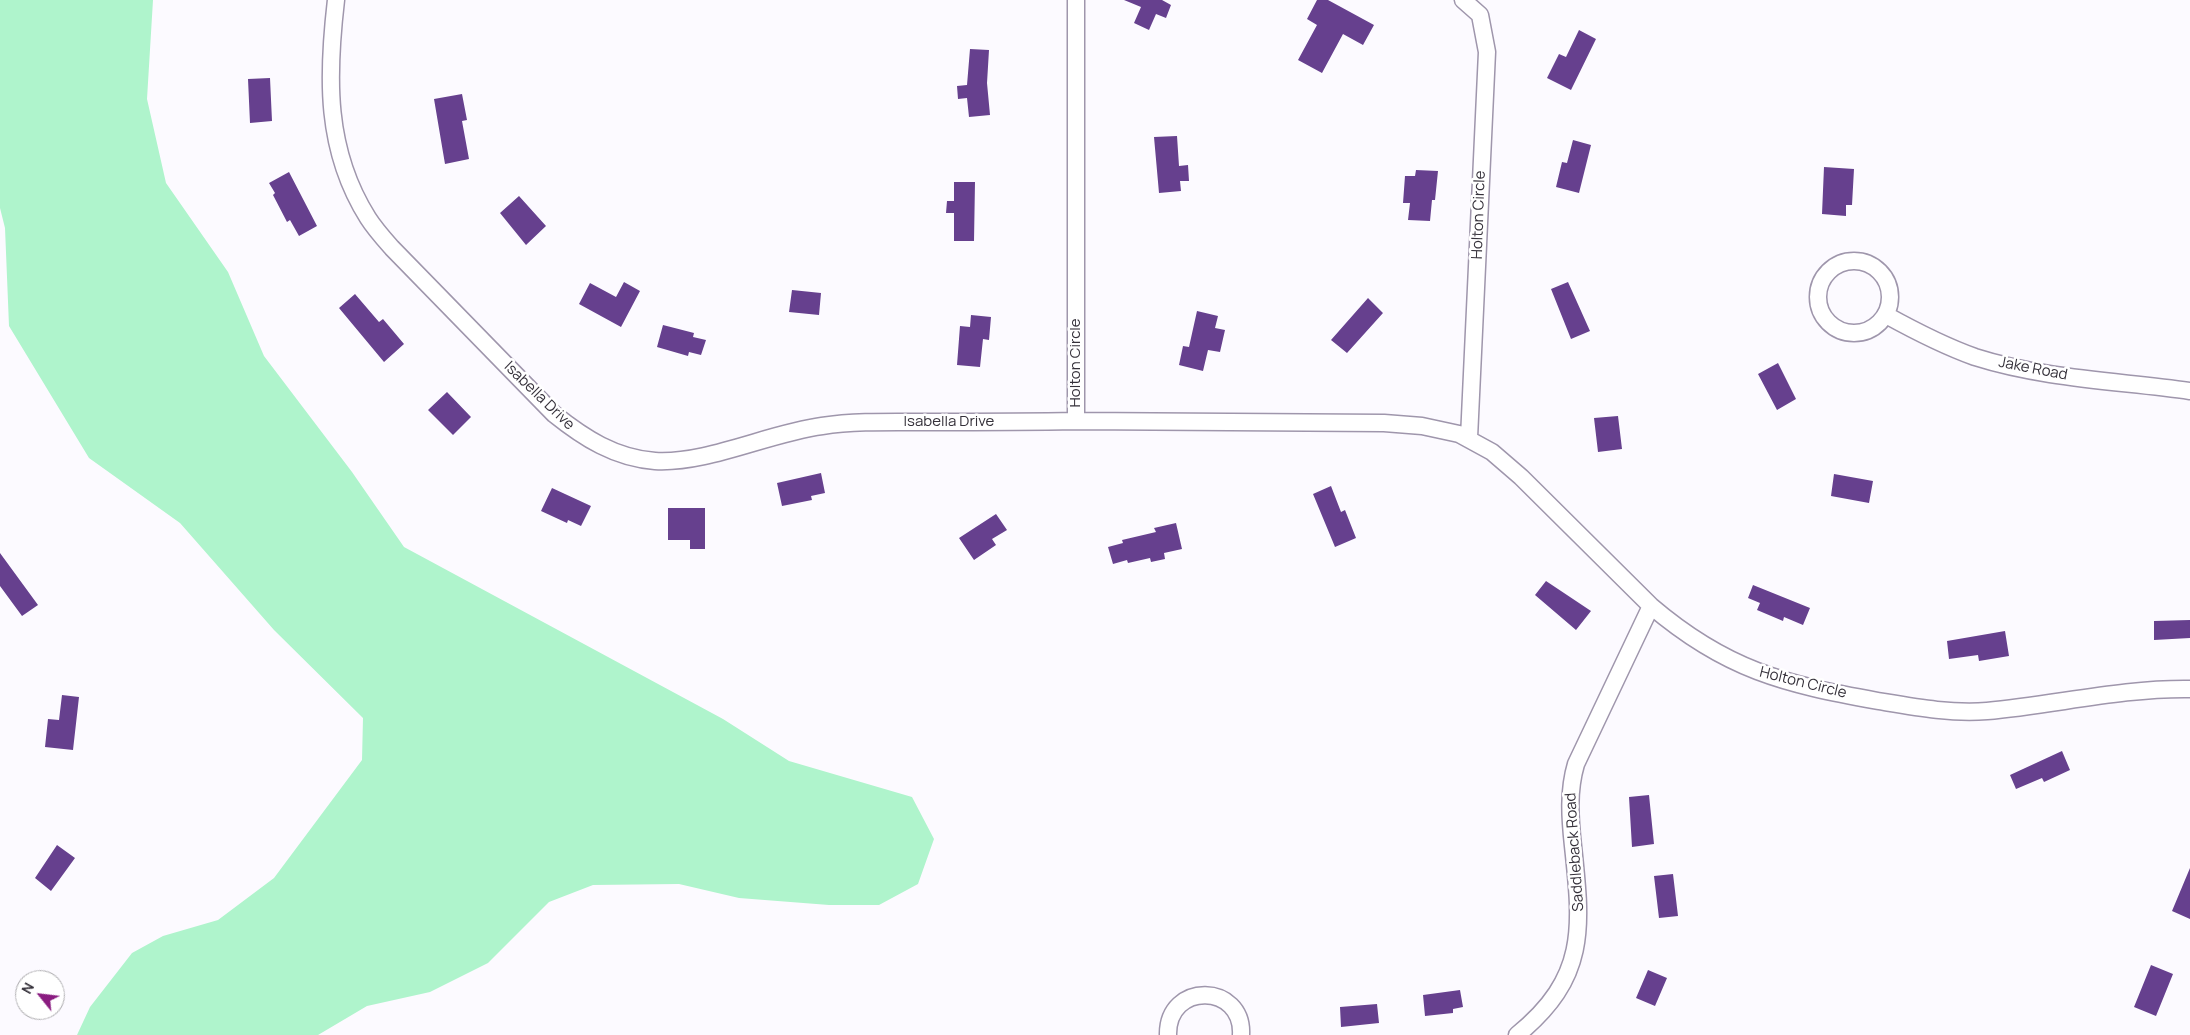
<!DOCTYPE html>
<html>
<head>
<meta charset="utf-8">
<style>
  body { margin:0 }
  #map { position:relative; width:2190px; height:1035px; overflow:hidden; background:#fcfaff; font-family:Manrope,sans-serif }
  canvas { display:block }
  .north { position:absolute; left:15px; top:970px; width:50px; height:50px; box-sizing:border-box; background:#fff; border:1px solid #aeadb0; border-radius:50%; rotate:299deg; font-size:14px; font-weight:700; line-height:20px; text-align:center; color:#35313a }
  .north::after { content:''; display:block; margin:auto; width:18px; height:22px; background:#8a1c80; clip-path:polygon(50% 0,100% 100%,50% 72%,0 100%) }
</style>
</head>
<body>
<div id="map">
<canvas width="2190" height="1035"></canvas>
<div class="north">N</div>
</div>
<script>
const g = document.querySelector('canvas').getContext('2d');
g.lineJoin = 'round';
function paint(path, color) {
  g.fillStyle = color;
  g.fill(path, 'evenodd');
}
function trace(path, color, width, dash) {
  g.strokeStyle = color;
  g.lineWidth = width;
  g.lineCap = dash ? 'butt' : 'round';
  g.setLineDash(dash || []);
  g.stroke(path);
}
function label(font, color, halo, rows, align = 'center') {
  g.font = font + ' Manrope,sans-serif';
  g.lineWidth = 5;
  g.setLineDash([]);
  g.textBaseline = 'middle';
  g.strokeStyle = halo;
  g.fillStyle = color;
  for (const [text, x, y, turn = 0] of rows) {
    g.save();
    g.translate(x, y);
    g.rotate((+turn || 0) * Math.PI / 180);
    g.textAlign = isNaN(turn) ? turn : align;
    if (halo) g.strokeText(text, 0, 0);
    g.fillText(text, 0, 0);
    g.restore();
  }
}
paint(new Path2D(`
  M0,0H153L147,99L166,183L228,272L264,356L352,472L404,547L723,719L789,761L912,797L934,839L918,884L879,905H829L739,898L679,884L593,885L549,902L488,963L430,992L367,1006L318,1035H77L90,1007L132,953L163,936L218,920L274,878L362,760L363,718L274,630L180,523L89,458L9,326L5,228L0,208Z`), '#aff4cc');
paint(new Path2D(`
  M1124,0H1162L1171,5L1166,18L1156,14L1149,30L1134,23L1141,7Z
  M1317,0H1328L1374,25L1363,45L1343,34L1322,73L1298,60L1317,25L1307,19Z
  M1579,30L1596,39L1571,90L1547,78L1559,54L1566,57Z
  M970,49L989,50L987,83L990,115L969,117L967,98L958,99L957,86L967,85Z
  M270,78L272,121L250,123L248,79Z
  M462,94L467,120L462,121L469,159L445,164L434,99Z
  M1177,136L1179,166L1188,165L1189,181H1180L1181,191L1159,193L1154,137Z
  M1573,140L1591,145L1579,193L1556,187L1562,162L1567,163Z
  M1824,167L1854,169L1852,205H1846V216L1822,214Z
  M1416,170L1438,171L1435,200H1432L1430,221L1408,220L1410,203H1403L1405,176H1415Z
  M289,172L317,226L299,236L290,220L287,222L273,195L275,193L269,183Z
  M954,182H975L974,241H954V213H946L947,201H954Z
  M519,196L546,226L526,245L500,213Z
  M624,282L640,291L621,327L579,304L590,283L616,297Z
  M1568,282L1590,331L1571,339L1551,289Z
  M792,290L821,293L819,315L789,312Z
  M355,294L379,322L383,319L404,344L384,362L339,308Z
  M1368,298L1383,313L1347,353L1331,340Z
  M1197,311L1218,316L1215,328L1225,330L1220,352L1208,350L1203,371L1179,365L1183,346L1189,347Z
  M971,315L991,317L989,340L983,339L980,367L957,365L960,326L970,327Z
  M663,325L694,333L693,337L706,340L701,355L689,352L688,356L657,347Z
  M1778,363L1796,399L1777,410L1758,374Z
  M447,392L471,417L453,435L428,410Z
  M1618,416L1622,449L1598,452L1594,418Z
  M821,473L825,493L811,496L812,500L782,506L777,483Z
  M1834,474L1873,481L1869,503L1831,496Z
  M1331,486L1341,512L1345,510L1356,538L1335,547L1313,494Z
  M552,488L591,506L581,526L568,520L567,523L541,511Z
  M668,508H705V549H690V540H668Z
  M996,514L1007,530L992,539L996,545L974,560L959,538Z
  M1176,523L1182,549L1164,553L1165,559L1151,562L1150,558L1128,563L1127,560L1113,564L1108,547L1123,543L1122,540L1156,532L1154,528Z
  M0,553L38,605L22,616L0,586Z
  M1546,581L1591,611L1576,630L1535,595Z
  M1753,585L1810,608L1803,625L1784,617L1783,621L1757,610L1760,603L1748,598Z
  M2190,620V638L2154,640V621Z
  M2005,631L2009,656L1979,661L1978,655L1949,659L1947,641Z
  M62,695L79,697L73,750L45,747L48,719L59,720Z
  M2062,751L2070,770L2044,782L2042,778L2016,789L2010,775Z
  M1649,795L1654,844L1632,847L1629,797Z
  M57,845L75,858L51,891L35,878Z
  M2190,868V919L2172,911Z
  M1673,874L1678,916L1659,918L1654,876Z
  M2151,965L2173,974L2156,1016L2134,1007Z
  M1648,970L1667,978L1655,1006L1636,998Z
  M1460,990L1463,1007L1453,1009V1013L1425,1016L1423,995Z
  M1377,1004L1379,1023L1341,1027L1340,1007Z`), '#66408e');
const minor = new Path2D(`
  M336,0C327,77 325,150 368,218C375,229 384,239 392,248L554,414C584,438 615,458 655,461C707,464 769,433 822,426C855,421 890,422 924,422C975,422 1026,422 1076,421
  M1076,0V421L1384,423L1422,426L1459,434L1492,452L1521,477L1651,606C1726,670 1784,684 1878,701C1914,707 1951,714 1987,711C2055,705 2121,688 2190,689
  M1463,0L1480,15L1487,52L1469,438
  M1818 297a36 36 0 1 1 72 0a36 36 0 1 1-72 0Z
  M1886,315C1915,331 1944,346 1975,357C2044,379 2119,381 2190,391
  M1168,1035C1167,981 1244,983 1241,1035
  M1517,1035C1587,978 1582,929 1573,846C1570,818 1568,791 1576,764L1651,606`);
trace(minor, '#9f96ac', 19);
trace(minor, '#fff', 16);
label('15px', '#35313a', '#fff', [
  ["Holton Circle",1479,215,-88],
  ["Holton Circle",1076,363,-90],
  ["Jake Road",2033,369,11],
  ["Isabella Drive",539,396,44],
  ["Isabella Drive",949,422],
  ["Holton Circle",1803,683,14],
  ["Saddleback Road",1575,852,-94]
]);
</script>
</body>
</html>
